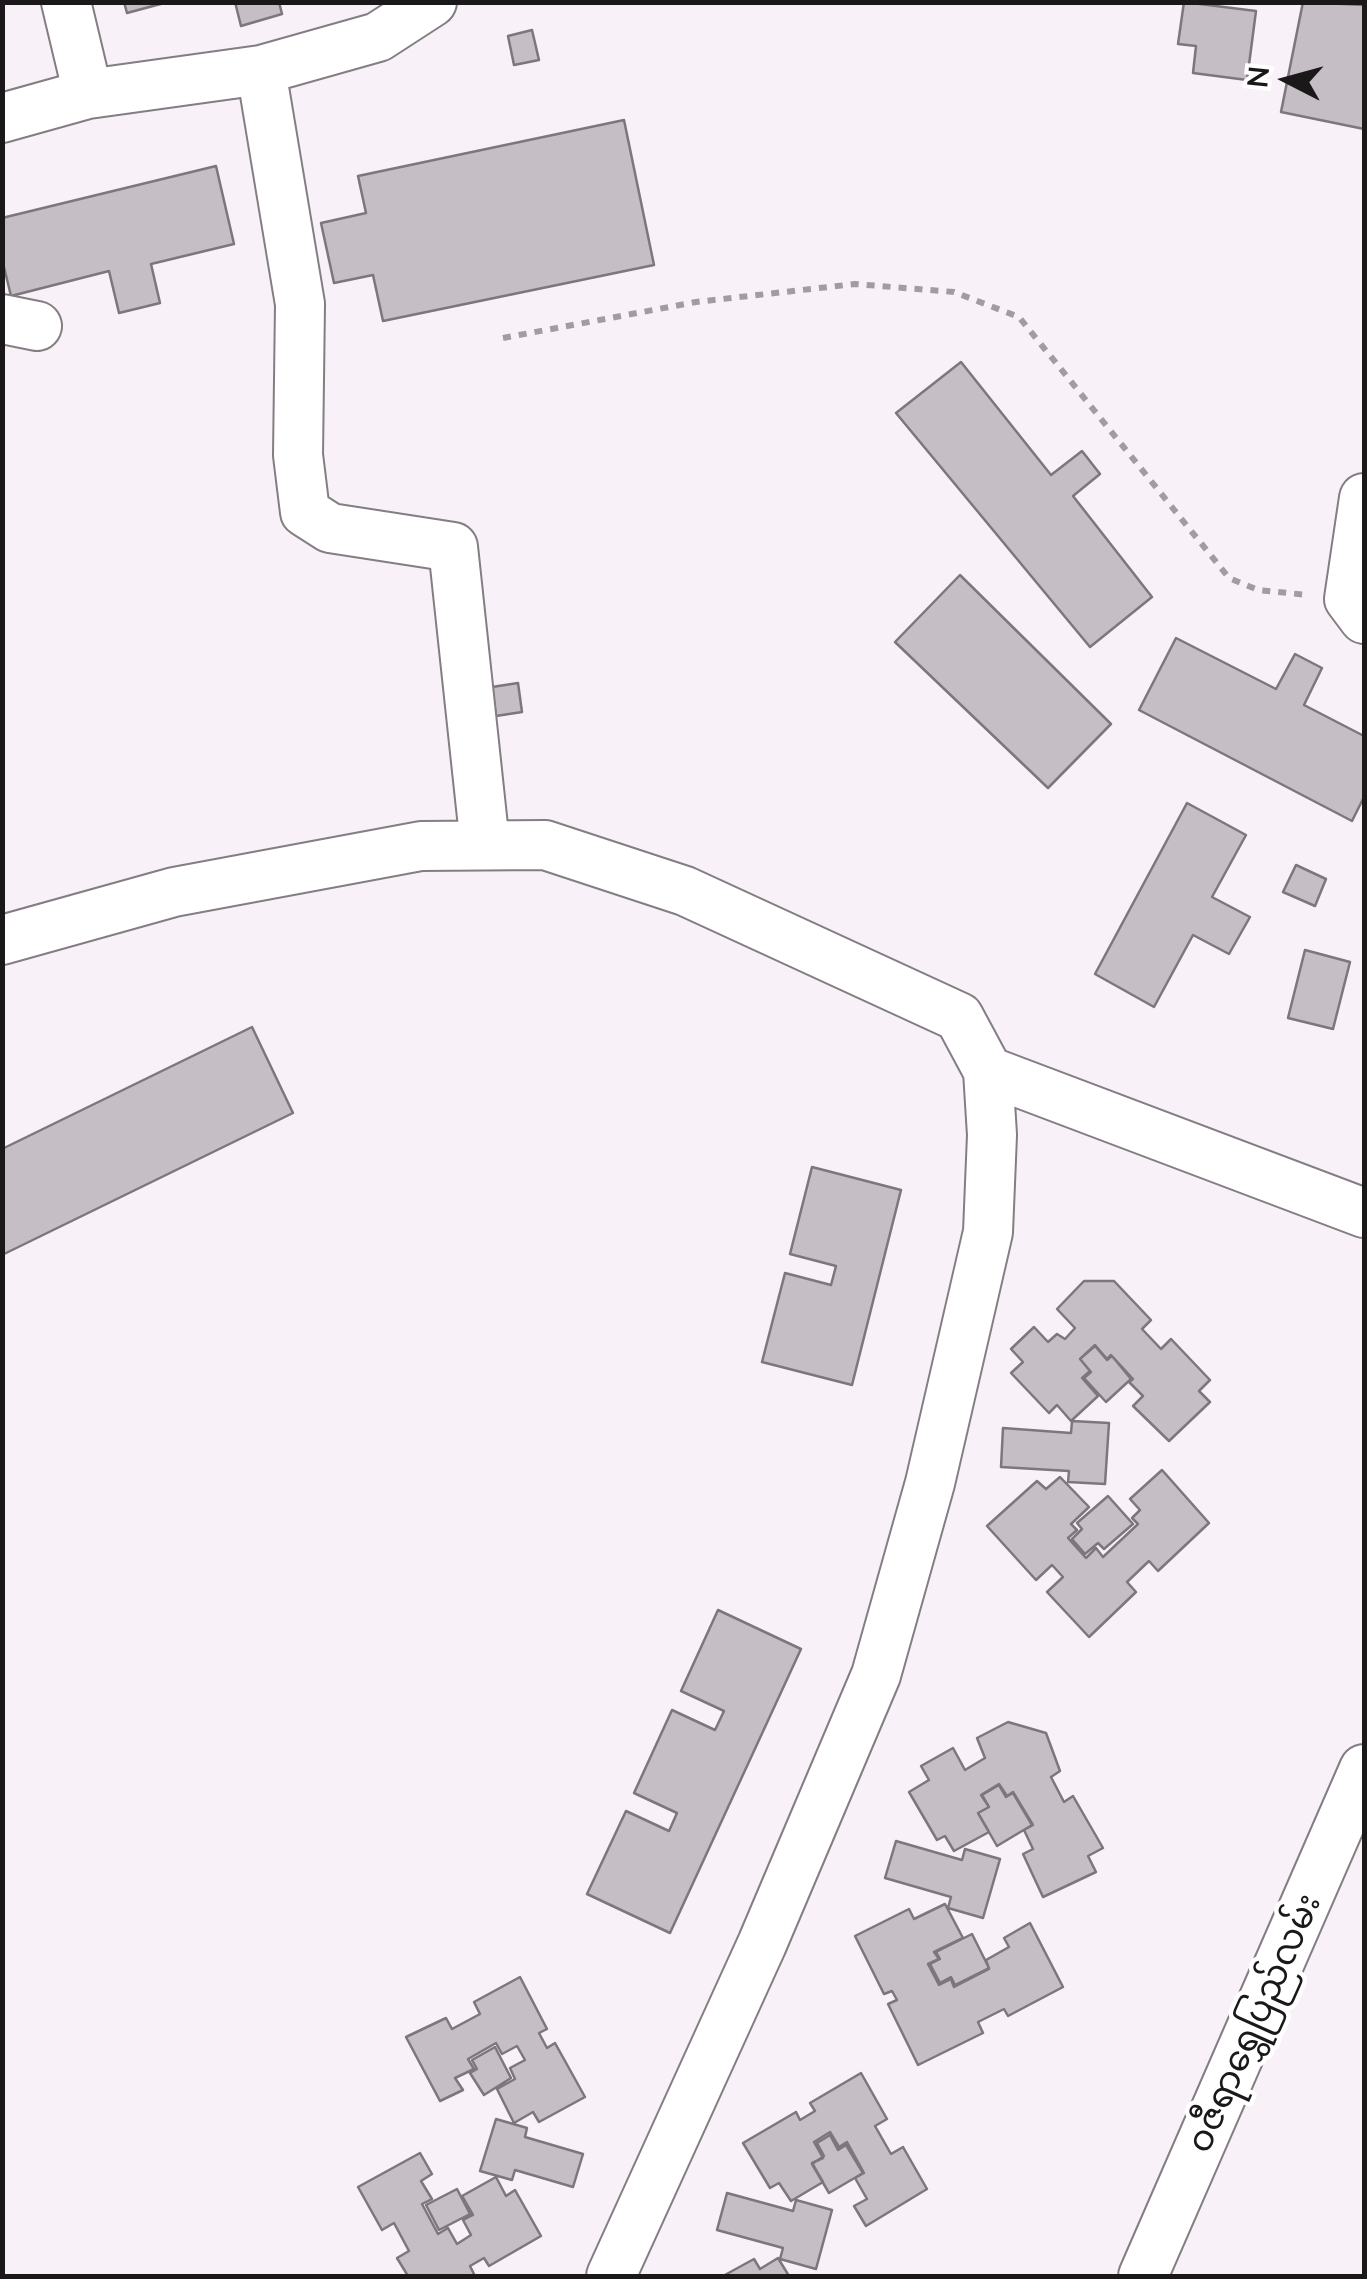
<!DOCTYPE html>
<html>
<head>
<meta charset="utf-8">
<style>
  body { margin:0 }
  #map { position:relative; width:1367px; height:2279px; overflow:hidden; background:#f9f1f8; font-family:Lato,sans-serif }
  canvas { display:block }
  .frame { position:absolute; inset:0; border:5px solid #1b181a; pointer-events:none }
  .north { position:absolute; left:1237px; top:30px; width:100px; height:100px; -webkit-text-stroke:8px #fff; paint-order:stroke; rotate:276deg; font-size:28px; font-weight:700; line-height:40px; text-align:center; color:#1b181a }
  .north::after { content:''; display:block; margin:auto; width:35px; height:45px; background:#1b181a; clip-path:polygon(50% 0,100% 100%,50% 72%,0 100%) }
</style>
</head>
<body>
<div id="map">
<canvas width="1367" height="2279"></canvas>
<div class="frame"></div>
<div class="north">N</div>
</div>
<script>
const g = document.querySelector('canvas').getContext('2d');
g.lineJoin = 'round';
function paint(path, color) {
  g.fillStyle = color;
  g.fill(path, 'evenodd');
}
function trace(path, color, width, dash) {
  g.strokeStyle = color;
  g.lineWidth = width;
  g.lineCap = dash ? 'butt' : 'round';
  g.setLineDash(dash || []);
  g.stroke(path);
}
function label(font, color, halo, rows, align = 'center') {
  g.font = font + ' Lato,"Noto Sans Myanmar",sans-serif';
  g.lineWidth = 9;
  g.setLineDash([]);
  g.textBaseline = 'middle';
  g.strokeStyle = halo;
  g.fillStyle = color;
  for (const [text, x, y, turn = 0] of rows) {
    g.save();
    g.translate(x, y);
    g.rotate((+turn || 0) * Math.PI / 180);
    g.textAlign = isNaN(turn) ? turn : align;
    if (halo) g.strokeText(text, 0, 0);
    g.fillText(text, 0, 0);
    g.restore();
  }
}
const building = new Path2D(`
  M124,2H168L127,13Z
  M235,2H279L282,14L241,26Z
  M1184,2L1256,11L1247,80L1193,73L1196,46L1178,44Z
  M1303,2L1364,5V129L1281,112Z
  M532,30L539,60L514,65L508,36Z
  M624,120L654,265L383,321L373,275L334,283L321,223L366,213L358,176Z
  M216,166L234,244L151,264L160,303L119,313L109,271L11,296L2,259V218Z
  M961,362L1051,475L1082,451L1100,474L1073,496L1152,597L1090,647L896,413Z
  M960,575L1111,724L1048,788L895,642Z
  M1176,638L1276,689L1295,654L1322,668L1304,705L1364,736V797L1352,821L1139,710Z
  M518,683L522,712L496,716L492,687Z
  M1187,803L1246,835L1212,897L1250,917L1229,954L1193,935L1154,1007L1095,974Z
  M1296,865L1326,879L1315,906L1283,892Z
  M1305,950L1350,962L1333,1029L1288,1018Z
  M252,1027L293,1113L2,1255V1149Z
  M812,1167L901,1190L852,1385L762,1362L785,1273L831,1285L836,1266L790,1254Z
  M1084,1281H1114L1151,1320L1142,1329L1161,1349L1171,1339L1210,1380L1199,1391L1210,1402L1169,1441L1133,1406L1143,1396L1129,1382L1133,1379L1111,1355L1107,1359L1095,1345L1080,1359L1090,1371L1082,1378L1098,1396L1071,1421L1057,1405L1049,1413L1011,1373L1023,1362L1011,1349L1034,1327L1048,1342L1057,1334L1065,1339L1075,1328L1057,1309Z
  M1095,1346L1107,1360L1112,1356L1131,1379L1106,1402L1084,1378L1091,1372L1080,1359Z
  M1072,1421L1109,1423L1105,1484L1068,1482L1069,1471L1001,1467L1003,1428L1071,1433Z
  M1162,1470L1209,1523L1158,1571L1149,1561L1127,1582L1136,1592L1089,1637L1047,1592L1063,1577L1052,1565L1036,1580L987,1526L1037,1481L1046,1489L1060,1477L1089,1507L1071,1524L1077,1530L1068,1538L1086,1558L1096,1548L1103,1557L1138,1524L1132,1518L1140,1510L1130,1499Z
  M1108,1496L1133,1524L1104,1549L1098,1543L1085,1554L1072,1539L1082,1529L1077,1523Z
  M718,1610L801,1649L670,1933L587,1894L626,1811L669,1831L677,1813L634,1793L672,1710L715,1730L724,1711L681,1691Z
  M1008,1722L1046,1733L1060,1771L1051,1777L1064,1802L1073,1796L1103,1848L1088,1856L1096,1872L1043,1897L1023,1854L1033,1849L1024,1830L1033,1825L1013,1792L1007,1796L999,1784L981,1795L989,1807L978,1813L989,1832L954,1851L945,1836L937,1840L909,1792L929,1780L921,1766L953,1748L965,1770L985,1758L977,1738Z
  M999,1785L1006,1797L1013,1793L1032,1825L997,1846L978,1813L989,1807L982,1795Z
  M896,1841L962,1860L965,1849L1000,1859L983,1918L948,1908L951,1897L885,1878Z
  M945,1904L963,1938L934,1952L939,1959L928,1964L939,1985L951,1979L954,1987L989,1969L986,1960L1009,1947L1004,1938L1030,1923L1063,1987L1008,2016L1004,2009L978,2022L983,2033L918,2065L888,2004L897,2000L892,1991L884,1994L855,1936L909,1909L914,1919Z
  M972,1934L989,1968L955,1985L951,1977L940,1983L930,1964L940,1959L936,1952Z
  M520,1977L547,2029L539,2033L547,2048L555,2043L585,2097L539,2122L533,2112L514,2123L497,2089L515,2079L510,2068L525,2060L517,2046L502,2054L496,2043L468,2059L474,2069L455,2078L463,2090L440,2101L406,2037L446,2018L452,2029L480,2014L474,2002Z
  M495,2047L511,2078L484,2095L470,2073L477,2069L472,2060Z
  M861,2073L887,2119L875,2126L891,2154L903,2147L927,2189L866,2226L854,2206L867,2199L855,2178L864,2173L847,2142L839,2147L830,2132L814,2142L823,2158L812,2163L823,2182L791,2201L779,2183L770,2188L743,2143L796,2112L800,2120L815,2111L810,2103Z
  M496,2119L527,2128L525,2137L583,2154L573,2187L515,2170L512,2180L480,2171Z
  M830,2135L838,2150L846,2145L863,2173L829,2193L812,2164L824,2156L817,2143Z
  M420,2153L432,2174L421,2181L432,2199L422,2204L438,2234L448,2228L457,2244L471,2235L463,2220L473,2215L462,2196L496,2177L506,2196L515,2190L541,2236L489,2266L484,2258L470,2266L474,2274L471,2276H408L397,2258L409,2251L394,2223L382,2230L358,2187Z
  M457,2189L470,2214L439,2230L426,2205Z
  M727,2193L793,2211L796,2200L832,2210L816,2269L780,2259L783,2248L717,2230Z
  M778,2258L789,2276H723L754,2259L760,2269Z`);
paint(building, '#c6bec5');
trace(building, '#7d767c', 2.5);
const minor = new Path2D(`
  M66,2L88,94
  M261,70L300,304L298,455L305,512L330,528L453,547L485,845
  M2,118L88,94L261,70L378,37L432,2
  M2,319L37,326
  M1364,498L1349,599L1364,619
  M2,940L174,892L421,846L545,845L685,891L959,1017L988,1071L992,1135L988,1232L930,1483L876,1675L762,1944L611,2276
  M988,1071L1364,1213
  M1143,2276L1364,1769`);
trace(minor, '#847d83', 52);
trace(new Path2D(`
  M503,338L696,302L855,284L954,292L1019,317L1229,578L1258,590L1308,595`), '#a29ca1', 6, [8, 8]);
trace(minor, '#fff', 48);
label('35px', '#1b181a', '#fff', [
  ["ဝဇီရာရွှေပြည်လမ်း",1254,2023,-66]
]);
</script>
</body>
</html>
